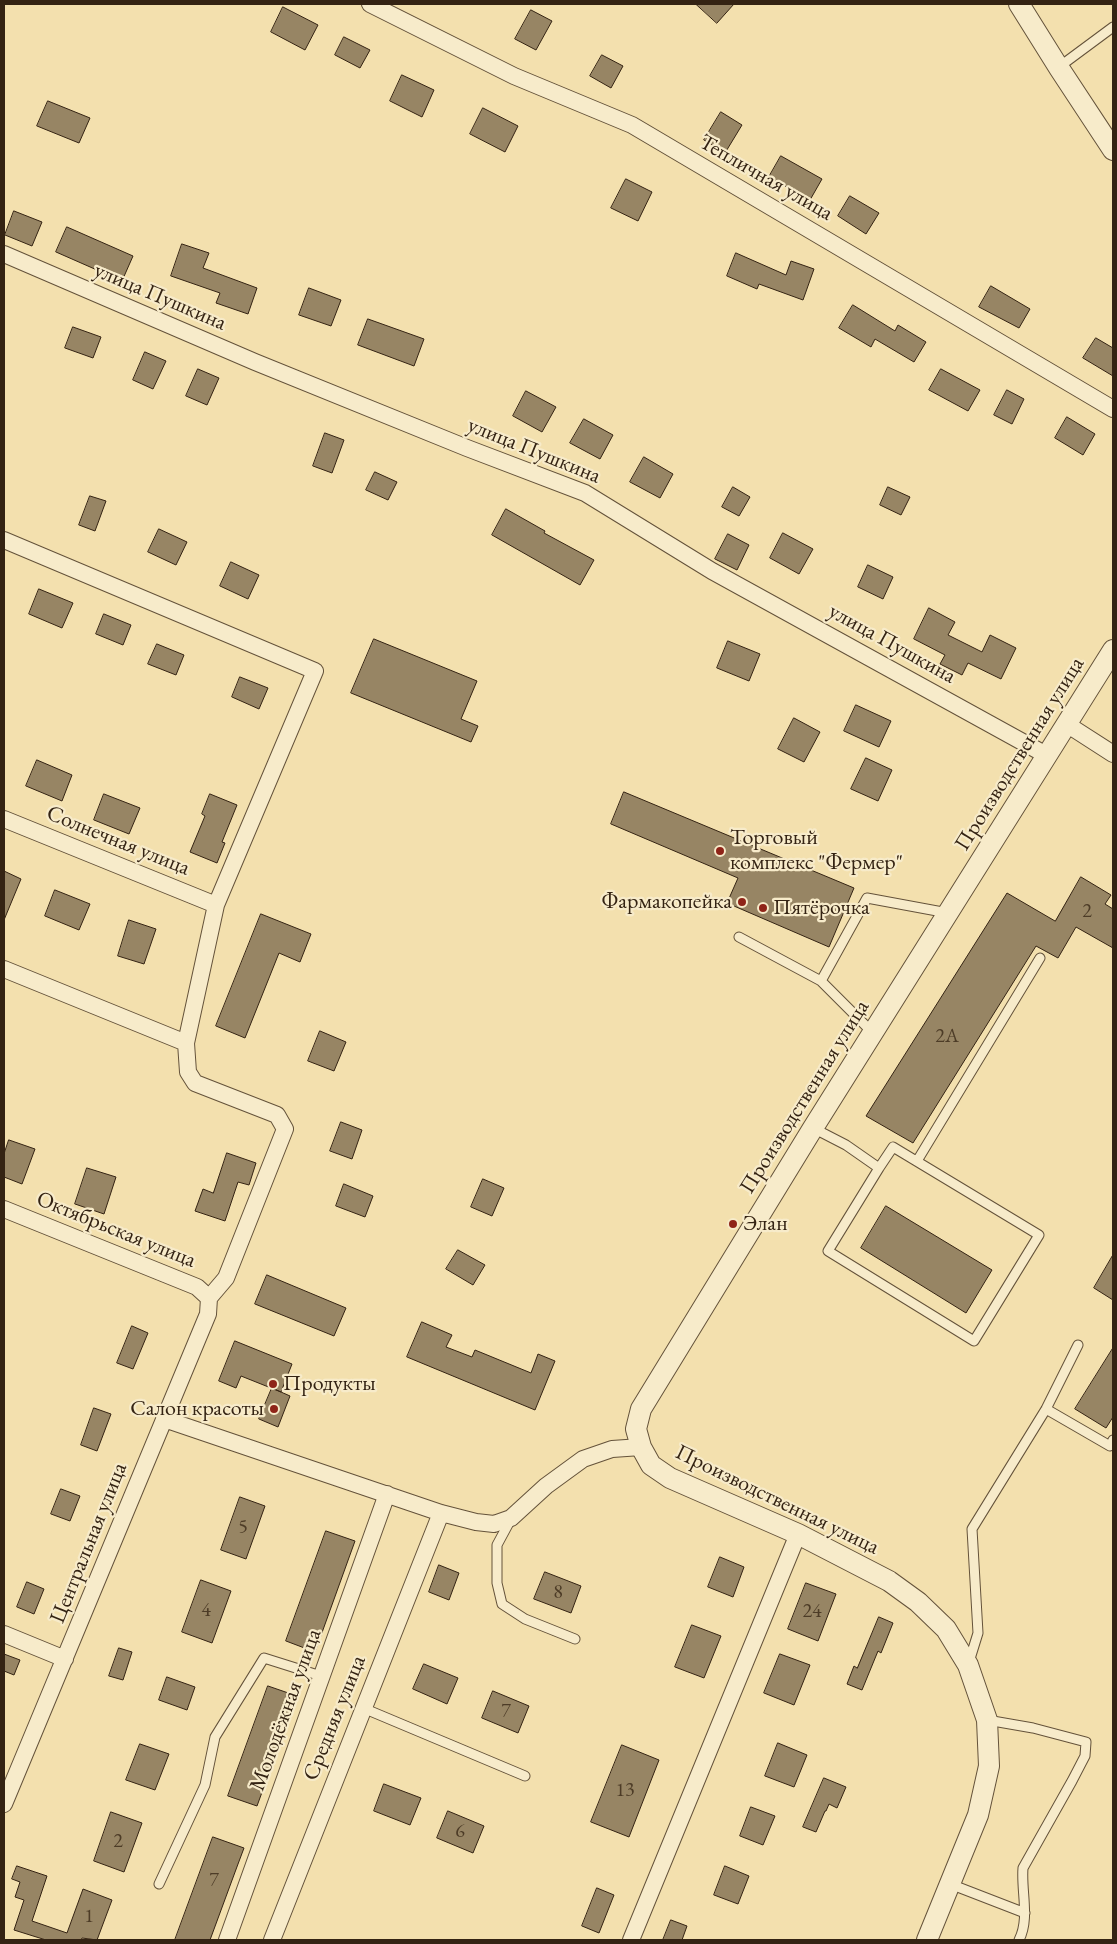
<!DOCTYPE html>
<html>
<head>
<meta charset="utf-8">
<style>
  body { margin:0 }
  #map { position:relative; width:1117px; height:1944px; overflow:hidden; background:#f3e0ae; font-family:"EB Garamond",serif }
  canvas { display:block }
  .frame { position:absolute; inset:0; border:5px solid #342313; pointer-events:none }
</style>
</head>
<body>
<div id="map">
<canvas width="1117" height="1944"></canvas>
<div class="frame"></div>
</div>
<script>
const g = document.querySelector('canvas').getContext('2d');
g.lineJoin = 'round';
function paint(path, color) {
  g.fillStyle = color;
  g.fill(path, 'evenodd');
}
function trace(path, color, width, dash) {
  g.strokeStyle = color;
  g.lineWidth = width;
  g.lineCap = dash ? 'butt' : 'round';
  g.setLineDash(dash || []);
  g.stroke(path);
}
function label(font, color, halo, rows, align = 'center') {
  g.font = font + ' "EB Garamond",serif';
  g.lineWidth = 4.5;
  g.setLineDash([]);
  g.textBaseline = 'middle';
  g.strokeStyle = halo;
  g.fillStyle = color;
  for (const [text, x, y, turn = 0] of rows) {
    g.save();
    g.translate(x, y);
    g.rotate((+turn || 0) * Math.PI / 180);
    g.textAlign = isNaN(turn) ? turn : align;
    if (halo) g.strokeText(text, 0, 0);
    g.fillText(text, 0, 0);
    g.restore();
  }
}
const building = new Path2D(`
  M696,4H734L717,23Z
  M283,7L318,25L305,50L271,32Z
  M531,10L552,21L536,50L515,39Z
  M344,37L370,50L360,68L335,55Z
  M602,55L623,66L611,88L590,76Z
  M402,75L434,90L422,117L390,101Z
  M48,101L90,118L79,143L37,126Z
  M483,108L518,126L505,152L470,134Z
  M721,112L742,125L725,153L704,140Z
  M781,156L822,179L810,200L769,177Z
  M626,179L652,192L638,221L611,208Z
  M850,196L879,213L866,234L838,216Z
  M14,211L42,222L32,246L5,235Z
  M67,227L133,256L122,281L56,252Z
  M182,244L209,253L203,268L257,288L248,314L216,303L220,293L171,276Z
  M736,253L786,275L791,261L814,269L803,300L759,284L757,289L727,276Z
  M991,286L1030,309L1019,328L979,307Z
  M309,288L341,300L331,326L299,315Z
  M853,305L895,331L898,325L926,342L914,362L875,339L871,347L839,328Z
  M368,319L424,339L414,366L358,345Z
  M73,327L101,337L93,358L65,348Z
  M1096,338L1113,348V376L1083,358Z
  M145,352L166,361L153,389L133,380Z
  M198,369L219,378L207,405L186,396Z
  M941,369L980,390L968,411L929,390Z
  M1007,390L1024,399L1012,424L994,415Z
  M526,391L556,407L542,432L513,416Z
  M1067,417L1095,434L1083,455L1055,438Z
  M584,419L613,435L600,459L570,443Z
  M325,433L344,440L332,473L313,466Z
  M644,457L673,474L660,498L630,482Z
  M375,472L397,482L388,500L366,490Z
  M733,487L750,497L739,516L722,507Z
  M888,487L910,497L901,515L880,505Z
  M90,496L106,501L95,531L79,525Z
  M506,509L545,531L544,533L594,560L580,585L492,535Z
  M159,529L187,542L176,565L148,552Z
  M783,533L813,549L799,574L770,558Z
  M728,534L749,545L737,570L715,559Z
  M231,562L259,575L248,599L220,586Z
  M868,565L893,577L883,599L858,587Z
  M39,589L73,603L62,628L29,614Z
  M929,608L955,622L948,635L982,652L990,635L1016,648L1001,679L968,663L962,675L940,664L945,655L914,639Z
  M104,614L131,625L123,645L96,634Z
  M374,639L477,681L461,719L478,726L471,742L351,693Z
  M728,641L760,654L749,681L717,668Z
  M157,644L184,655L176,675L148,664Z
  M240,677L268,688L259,709L232,697Z
  M856,705L891,721L879,747L844,731Z
  M794,718L820,732L804,762L778,749Z
  M866,758L892,770L878,801L851,789Z
  M37,760L72,775L62,801L26,786Z
  M624,792L854,888L829,947L727,903L738,878L611,824Z
  M104,794L140,808L129,834L94,820Z
  M210,794L237,805L222,842L225,843L217,863L190,852L205,816L202,814Z
  M4,871L21,879L4,920Z
  M1081,877L1111,895L1105,904L1113,909V948L1076,927L1058,958L1036,946L913,1143L866,1116L1007,893L1055,921Z
  M55,890L90,904L79,930L45,916Z
  M261,914L311,934L300,962L279,953L245,1038L216,1026Z
  M129,920L156,929L144,964L118,956Z
  M320,1031L346,1042L334,1071L308,1061Z
  M341,1122L362,1130L352,1159L330,1151Z
  M9,1140L35,1149L22,1184L4,1177V1154Z
  M227,1153L256,1163L249,1185L238,1182L225,1221L195,1211L203,1189L213,1193Z
  M87,1168L116,1177L104,1214L75,1204Z
  M483,1179L504,1188L492,1216L471,1207Z
  M344,1184L373,1196L365,1217L336,1206Z
  M886,1206L992,1270L966,1313L861,1248Z
  M458,1250L485,1265L473,1285L446,1269Z
  M1113,1255V1300L1094,1288Z
  M267,1275L346,1308L334,1336L255,1304Z
  M422,1322L452,1335L446,1347L472,1357L475,1350L531,1373L538,1354L555,1361L535,1410L407,1357Z
  M132,1326L148,1333L133,1369L117,1363Z
  M235,1341L292,1364L281,1392L241,1376L236,1388L219,1381Z
  M1113,1348V1417L1106,1428L1075,1409Z
  M272,1388L290,1396L278,1427L259,1419Z
  M94,1408L111,1414L97,1451L81,1445Z
  M61,1489L80,1496L70,1521L51,1514Z
  M240,1497L265,1506L246,1559L221,1550Z
  M326,1531L355,1541L315,1652L286,1641Z
  M720,1557L744,1567L733,1597L708,1587Z
  M439,1565L459,1573L449,1600L429,1592Z
  M545,1572L581,1586L571,1613L534,1599Z
  M201,1580L231,1591L212,1643L182,1632Z
  M27,1582L44,1589L34,1614L17,1607Z
  M806,1583L836,1594L818,1641L788,1629Z
  M879,1617L893,1623L881,1653L878,1651L862,1690L847,1684L854,1666L857,1668Z
  M692,1625L721,1636L704,1678L675,1667Z
  M119,1648L132,1652L123,1680L109,1676Z
  M4,1654L20,1660L14,1675L4,1671Z
  M780,1654L810,1665L794,1705L764,1693Z
  M424,1664L458,1678L447,1704L413,1689Z
  M167,1677L195,1687L187,1710L159,1700Z
  M268,1686L297,1696L257,1806L228,1796Z
  M493,1691L529,1706L518,1733L482,1718Z
  M778,1743L807,1755L794,1787L765,1776Z
  M140,1744L169,1754L155,1790L126,1780Z
  M622,1745L659,1760L629,1837L591,1822Z
  M824,1778L846,1787L837,1808L829,1804L826,1811H825L816,1832L803,1827Z
  M384,1784L421,1798L410,1825L374,1811Z
  M751,1807L775,1816L763,1845L740,1836Z
  M448,1811L484,1826L473,1853L437,1838Z
  M111,1812L142,1823L124,1872L94,1861Z
  M213,1837L244,1848L238,1864L210,1940H175Z
  M17,1866L47,1876L32,1921L67,1933L83,1889L112,1900L97,1940L82,1938L81,1940H46L14,1930L24,1900L15,1897L20,1882L12,1879Z
  M725,1866L749,1876L738,1904L714,1895Z
  M597,1888L614,1895L599,1933L582,1926Z
  M671,1920L687,1926L682,1940H663Z`);
paint(building, '#978564');
trace(building, '#342313', 1);
const service = new Path2D(`
  M1059,67L1113,27
  M739,937L821,981L873,1033
  M821,981L867,898L948,913
  M813,1128L846,1145L879,1168L893,1147L1039,1235L974,1341L828,1251L879,1168
  M917,1161L1040,958
  M1046,1409L1110,1446L1113,1440
  M511,1519L497,1545V1583L502,1604L525,1619L575,1639
  M969,1662L978,1633L972,1529L1046,1409L1078,1345
  M363,1708L525,1776
  M987,1720L1033,1728L1086,1742L1085,1756L1072,1781L1023,1868C1021,1891 1030,1919 1019,1940
  M159,1884L205,1785L215,1737L264,1658L321,1676
  M950,1884L1025,1913`);
const minor = new Path2D(`
  M370,4L514,76L632,125L1113,409
  M4,254L255,362L467,448L585,493L712,571L1048,756
  M4,540L315,671L216,905L186,1043L188,1072L195,1083L277,1115L285,1129L226,1278L209,1298
  M1068,725L1113,754
  M4,819L216,905
  M4,969L186,1043
  M4,1209L197,1287L209,1298
  M164,1419L441,1513L476,1522L494,1524L511,1518L546,1486L583,1459L612,1449L641,1447
  M4,1634L65,1659
  M4,1804L208,1314L209,1298
  M227,1940L387,1494
  M272,1940L441,1513
  M631,1940L798,1534`);
const tertiary = new Path2D(`
  M1019,4L1059,68L1113,150
  M927,1940L978,1815L989,1766L987,1720L968,1665L946,1629L918,1602L889,1581L798,1534L670,1478L651,1465L641,1447L636,1429L641,1409L813,1128L1113,650`);
trace(service, '#64523a', 11);
trace(minor, '#64523a', 18);
trace(tertiary, '#64523a', 22);
trace(service, '#f7ebca', 9);
trace(minor, '#f7ebca', 16);
trace(tertiary, '#f7ebca', 20);
for (const [x, y, r, color] of [
  [720,851,5,"#8f2418"],
  [742,902,5,"#8f2418"],
  [763,908,5,"#8f2418"],
  [733,1224,5,"#8f2418"],
  [273,1384,5,"#8f2418"],
  [274,1409,5,"#8f2418"]
]) {
  const dot = new Path2D();
  dot.arc(x, y, r, 0, 2 * Math.PI);
  g.fillStyle = color;
  g.fill(dot);
  trace(dot, '#f7ebca', 2);
}
label('20px', '#4d3c27', null, [
  ["2",1087,912],
  ["2А",947,1037],
  ["5",243,1528],
  ["8",558,1593],
  ["4",206,1611],
  ["24",812,1612],
  ["7",506,1712],
  ["13",625,1791],
  ["6",460,1832],
  ["2",118,1842],
  ["7",214,1881],
  ["1",89,1917]
]);
label('22px', '#342313', '#f7ebca', [
  ["Тепличная улица",766,178,30],
  ["улица Пушкина",160,297,23],
  ["улица Пушкина",534,451,22],
  ["улица Пушкина",892,644,29],
  ["Производственная улица",1020,754,-58],
  ["Солнечная улица",118,841,22],
  ["Производственная улица",805,1097,-58],
  ["Октябрьская улица",116,1230,22],
  ["Производственная улица",777,1500,26],
  ["Центральная улица",89,1543,-68],
  ["Молодёжная улица",286,1710,-70],
  ["Средняя улица",335,1718,-68]
]);
label('22px', '#342313', '#f7ebca', [
  ["Торговый",730,838],
  ["комплекс \"Фермер\"",730,863],
  ["Фармакопейка",732,902,"right"],
  ["Пятёрочка",773,908],
  ["Элан",743,1224],
  ["Продукты",283,1384],
  ["Салон красоты",264,1409,"right"]
], 'left');
</script>
</body>
</html>
